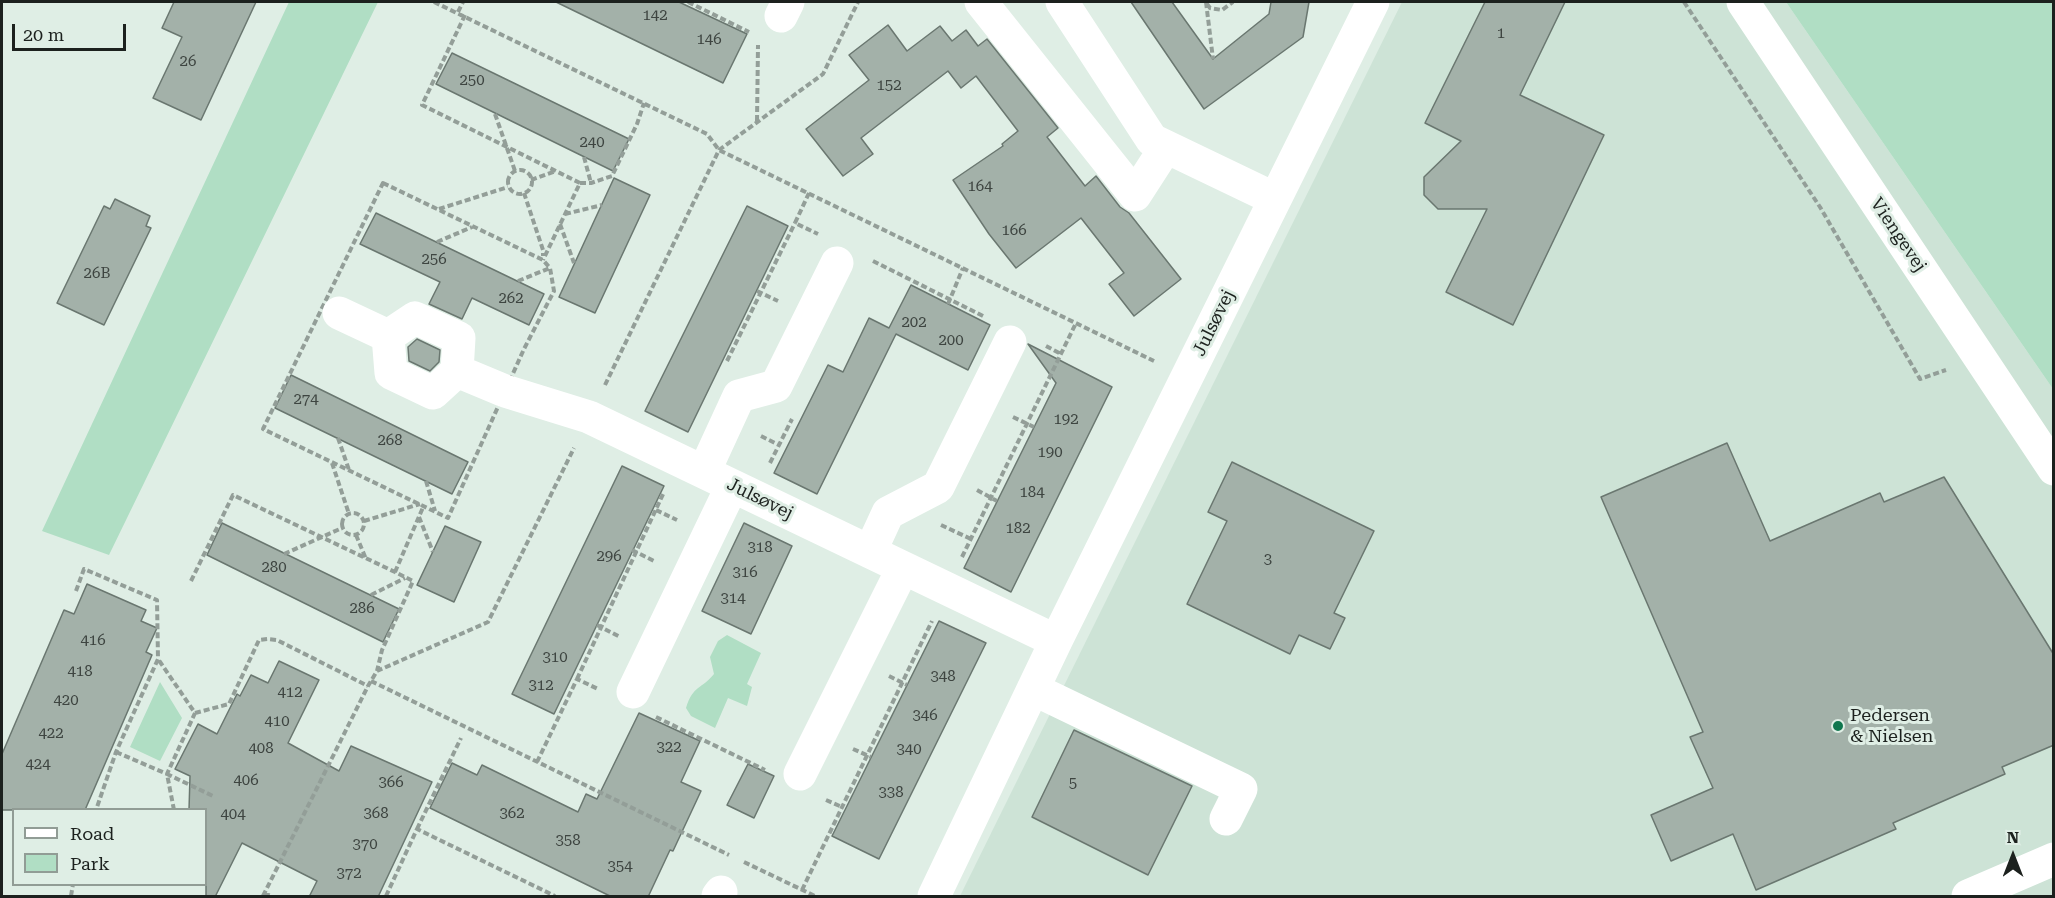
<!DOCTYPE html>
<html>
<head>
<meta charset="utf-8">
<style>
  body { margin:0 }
  #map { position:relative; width:2055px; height:898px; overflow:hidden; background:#dfeee5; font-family:"Roboto Serif",serif }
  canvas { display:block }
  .frame { position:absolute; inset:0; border:3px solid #1c211e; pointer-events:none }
  .legend { position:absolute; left:12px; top:808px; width:195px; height:78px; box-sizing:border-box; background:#dfeee5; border:2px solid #919c95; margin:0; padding:8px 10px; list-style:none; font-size:18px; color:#1c211e }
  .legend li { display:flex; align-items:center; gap:12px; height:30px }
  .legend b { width:30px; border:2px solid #919c95 }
  .north { position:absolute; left:1983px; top:826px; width:60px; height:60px; -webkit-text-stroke:4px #dfeee5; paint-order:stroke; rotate:0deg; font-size:16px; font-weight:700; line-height:24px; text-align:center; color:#1c211e }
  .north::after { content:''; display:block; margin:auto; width:21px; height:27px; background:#1c211e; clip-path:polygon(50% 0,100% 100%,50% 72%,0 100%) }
  .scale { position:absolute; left:12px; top:24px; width:114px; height:27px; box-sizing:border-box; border:3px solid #1c211e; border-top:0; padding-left:8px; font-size:18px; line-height:21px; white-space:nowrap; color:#1c211e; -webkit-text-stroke:4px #dfeee5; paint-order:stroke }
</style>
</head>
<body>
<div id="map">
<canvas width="2055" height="898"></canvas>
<div class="frame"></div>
<ul class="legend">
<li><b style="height:8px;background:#fff"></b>Road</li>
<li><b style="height:16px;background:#b0dec4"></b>Park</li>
</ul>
<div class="north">N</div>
<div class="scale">20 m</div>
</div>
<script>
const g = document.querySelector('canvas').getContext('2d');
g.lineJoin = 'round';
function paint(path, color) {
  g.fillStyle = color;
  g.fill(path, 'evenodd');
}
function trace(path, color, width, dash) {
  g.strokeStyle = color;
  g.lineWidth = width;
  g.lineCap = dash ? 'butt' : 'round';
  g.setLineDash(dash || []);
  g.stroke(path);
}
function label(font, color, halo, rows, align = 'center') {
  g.font = font + ' "Roboto Serif",serif';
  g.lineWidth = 6;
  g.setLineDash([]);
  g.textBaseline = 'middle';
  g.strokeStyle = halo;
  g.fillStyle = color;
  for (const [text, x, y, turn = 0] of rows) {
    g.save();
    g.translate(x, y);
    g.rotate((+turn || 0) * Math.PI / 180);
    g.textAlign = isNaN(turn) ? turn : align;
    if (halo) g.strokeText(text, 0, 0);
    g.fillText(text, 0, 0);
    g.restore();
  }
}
paint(new Path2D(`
  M1402,2H1786L2053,389V896H960Z`), '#cde3d6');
paint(new Path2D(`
  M289,2H378L109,555L42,531Z
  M1786,2H2053V389Z
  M727,635L761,653L747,684L752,687L747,706L728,698L715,728L691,716L686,708C693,685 702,689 714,674L710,657L718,641Z
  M160,682L182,718L160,761L130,747Z`), '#b0dec4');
const building = new Path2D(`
  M174,2H256L201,120L153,98L182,37L162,28Z
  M556,2H679L747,34L723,83Z
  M1131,2H1172L1213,59L1269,14L1271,2H1309L1303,37L1204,109Z
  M1485,2H1565L1520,95L1604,135L1513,325L1446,292L1487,209H1438L1424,195V177L1461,141L1425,123Z
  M888,25L907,51L940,26L952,41L966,30L978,46L987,39L1058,128L1047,137L1085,186L1096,176L1120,207L1129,213L1181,279L1134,316L1109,284L1124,273L1081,218L1016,268L989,234L953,180L1003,146L1002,144L1018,131L976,76L961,88L948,71L861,138L873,154L843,176L806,129L869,80L849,55Z
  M452,53L629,139L613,171L436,84Z
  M614,178L650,195L595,313L559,297Z
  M115,199L150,216L146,226L151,228L104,325L57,303L104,206L110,209Z
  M747,206L788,226L688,432L645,411Z
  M376,213L544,294L529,325L472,298L462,319L429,304L440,282L360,244Z
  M911,285L990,325L968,370L896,334L817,494L774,473L828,365L843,372L869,318L889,328Z
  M417,339L440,350L439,362L430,371L409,361L408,347Z
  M1028,344L1112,387L1011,592L964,568L1056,383Z
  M291,375L468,462L452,494L275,408Z
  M1727,443L1770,541L1880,493L1884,502L1944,477L2054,655V745L2002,767L2005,774L1893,823L1896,829L1756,890L1733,834L1671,861L1651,815L1713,788L1690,737L1703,732L1601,497Z
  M1232,462L1374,531L1334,613L1345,618L1330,649L1299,635L1290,654L1187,604L1227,521L1208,512Z
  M622,466L664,486L554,714L512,694Z
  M222,523L399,609L383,642L207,555Z
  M744,523L792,546L751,634L702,611Z
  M445,526L481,542L454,602L417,585Z
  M87,584L146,610L141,621L157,628L146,652L152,655L85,810H2V754L64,610L74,614Z
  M939,621L986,643L879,859L832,836Z
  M279,661L319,680L288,743L339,771L351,746L432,782L378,897H309L317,881L242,843L215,897H206V810H189L190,776L175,769L198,724L217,734L237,694L240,696L251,675L268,683Z
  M639,713L700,741L681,782L701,791L673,851L670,850L648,897H612L430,808L452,763L477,775L482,765L578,812L586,794L597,799Z
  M1074,730L1192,786L1148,875L1032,817Z
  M748,764L774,776L754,818L727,805Z`);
paint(building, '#a3b1a9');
trace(building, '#6a7770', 1.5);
trace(new Path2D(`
  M434,2L707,134L719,150L1154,361
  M688,2L749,32
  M1206,2L1213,59
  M1684,2L1820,207L1920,379L1946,370
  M1207,4L1210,8L1222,10L1233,2
  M458,12L463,2
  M465,15L422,105L580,183L543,260
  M495,114L515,171
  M757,121L758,45
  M584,157L591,183
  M508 182a12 12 0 1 1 24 0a12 12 0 1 1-24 0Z
  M531,180L556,171
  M383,183L543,260L550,268L554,291L524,349L448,518L263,429Z
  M580,183H591L612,176L637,124L644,103
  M524,193L543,250V256
  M809,193L795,223L818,234
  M439,209L508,187
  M565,214L602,205
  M560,224L574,263
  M437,242L472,227
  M873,261L985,317
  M518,281L550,268
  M757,291L778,301
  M948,304L963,268
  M1046,346L1061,354
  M727,361L795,223
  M605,385L719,150L823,74L858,2
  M1013,417L1034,427
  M761,436L779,445
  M338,438L349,470
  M332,463L349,514
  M770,463L792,419
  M426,481L435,511
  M977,490L997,501
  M656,510L677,520
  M342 524a11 11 0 1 1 22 0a11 11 0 1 1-22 0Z
  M419,517L433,552
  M364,521L420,504
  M941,525L971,539
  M356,535L366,559
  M632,550L656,562
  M284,554L342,528
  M962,557L1076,323
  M395,572L424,505
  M191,581L233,495L395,572L413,581L382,650L377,671
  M76,591L84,569L157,600L158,659L116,752L96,810
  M371,595L405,578
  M597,625L620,637
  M889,676L907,685
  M577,679L664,492
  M371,681L729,855
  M195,713L229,704L259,640L268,639L277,640L368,686
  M656,717L765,770
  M853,749L871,757
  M116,752L167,774L195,713L158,659
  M537,762L577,679L598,689
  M826,800L842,807
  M174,810L167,774L213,796
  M417,829L461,738
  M744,862L815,896
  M142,884H144
  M802,890L932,621
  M264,893L271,896
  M71,896L73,884
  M263,896L368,686L377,671L488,622L574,448
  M386,896L417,829L555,896`), '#939e98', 4, [6, 3]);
trace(new Path2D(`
  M981,2L1135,195L1166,147
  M1062,2L1152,140L1275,199
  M1743,2L2054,469
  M781,16L788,2
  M339,313L388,336L415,318L459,338L457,371L505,391L589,417L1056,641
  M388,336L391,373L433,393L457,371
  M704,472L739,396L776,386L837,263
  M870,552L888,513L938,487L1010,342
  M1033,689L1241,789L1226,819
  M633,692L732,486
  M800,774L903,568
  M718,896L721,892
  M934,896L1056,641L1373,2
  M1968,896L2054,859`), '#fff', 33);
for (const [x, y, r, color] of [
  [1838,726,6,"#10764e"]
]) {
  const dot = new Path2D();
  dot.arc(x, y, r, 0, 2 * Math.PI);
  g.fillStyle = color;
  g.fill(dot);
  trace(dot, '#dfeee5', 2);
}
label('15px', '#3e4541', null, [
  ["142",655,16],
  ["1",1501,34],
  ["146",709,40],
  ["26",188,62],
  ["250",472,81],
  ["152",889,86],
  ["240",592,143],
  ["164",980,187],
  ["166",1014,231],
  ["256",434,260],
  ["26B",97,274],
  ["262",511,299],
  ["202",914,323],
  ["200",951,341],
  ["274",306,400],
  ["192",1066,420],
  ["268",390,441],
  ["190",1050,453],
  ["184",1032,493],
  ["182",1018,529],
  ["318",760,548],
  ["296",609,557],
  ["3",1268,560],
  ["280",274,568],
  ["316",745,573],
  ["314",733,599],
  ["286",362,609],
  ["416",93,641],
  ["310",555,658],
  ["418",80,672],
  ["348",943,677],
  ["312",541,686],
  ["412",290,693],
  ["420",66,701],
  ["346",925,716],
  ["410",277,722],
  ["422",51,734],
  ["322",669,748],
  ["408",261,749],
  ["340",909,750],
  ["424",38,765],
  ["406",246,781],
  ["366",391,783],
  ["5",1073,784],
  ["338",891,793],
  ["368",376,814],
  ["362",512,814],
  ["404",233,815],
  ["358",568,841],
  ["370",365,845],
  ["354",620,867],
  ["372",349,874]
]);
label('18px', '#1c211e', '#dfeee5', [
  ["Viengevej",1898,235,56],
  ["Julsøvej",1214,323,-64],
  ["Julsøvej",760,499,26]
]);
label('18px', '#1c211e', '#dfeee5', [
  ["Pedersen",1850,716],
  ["& Nielsen",1850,737]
], 'left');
</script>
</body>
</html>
